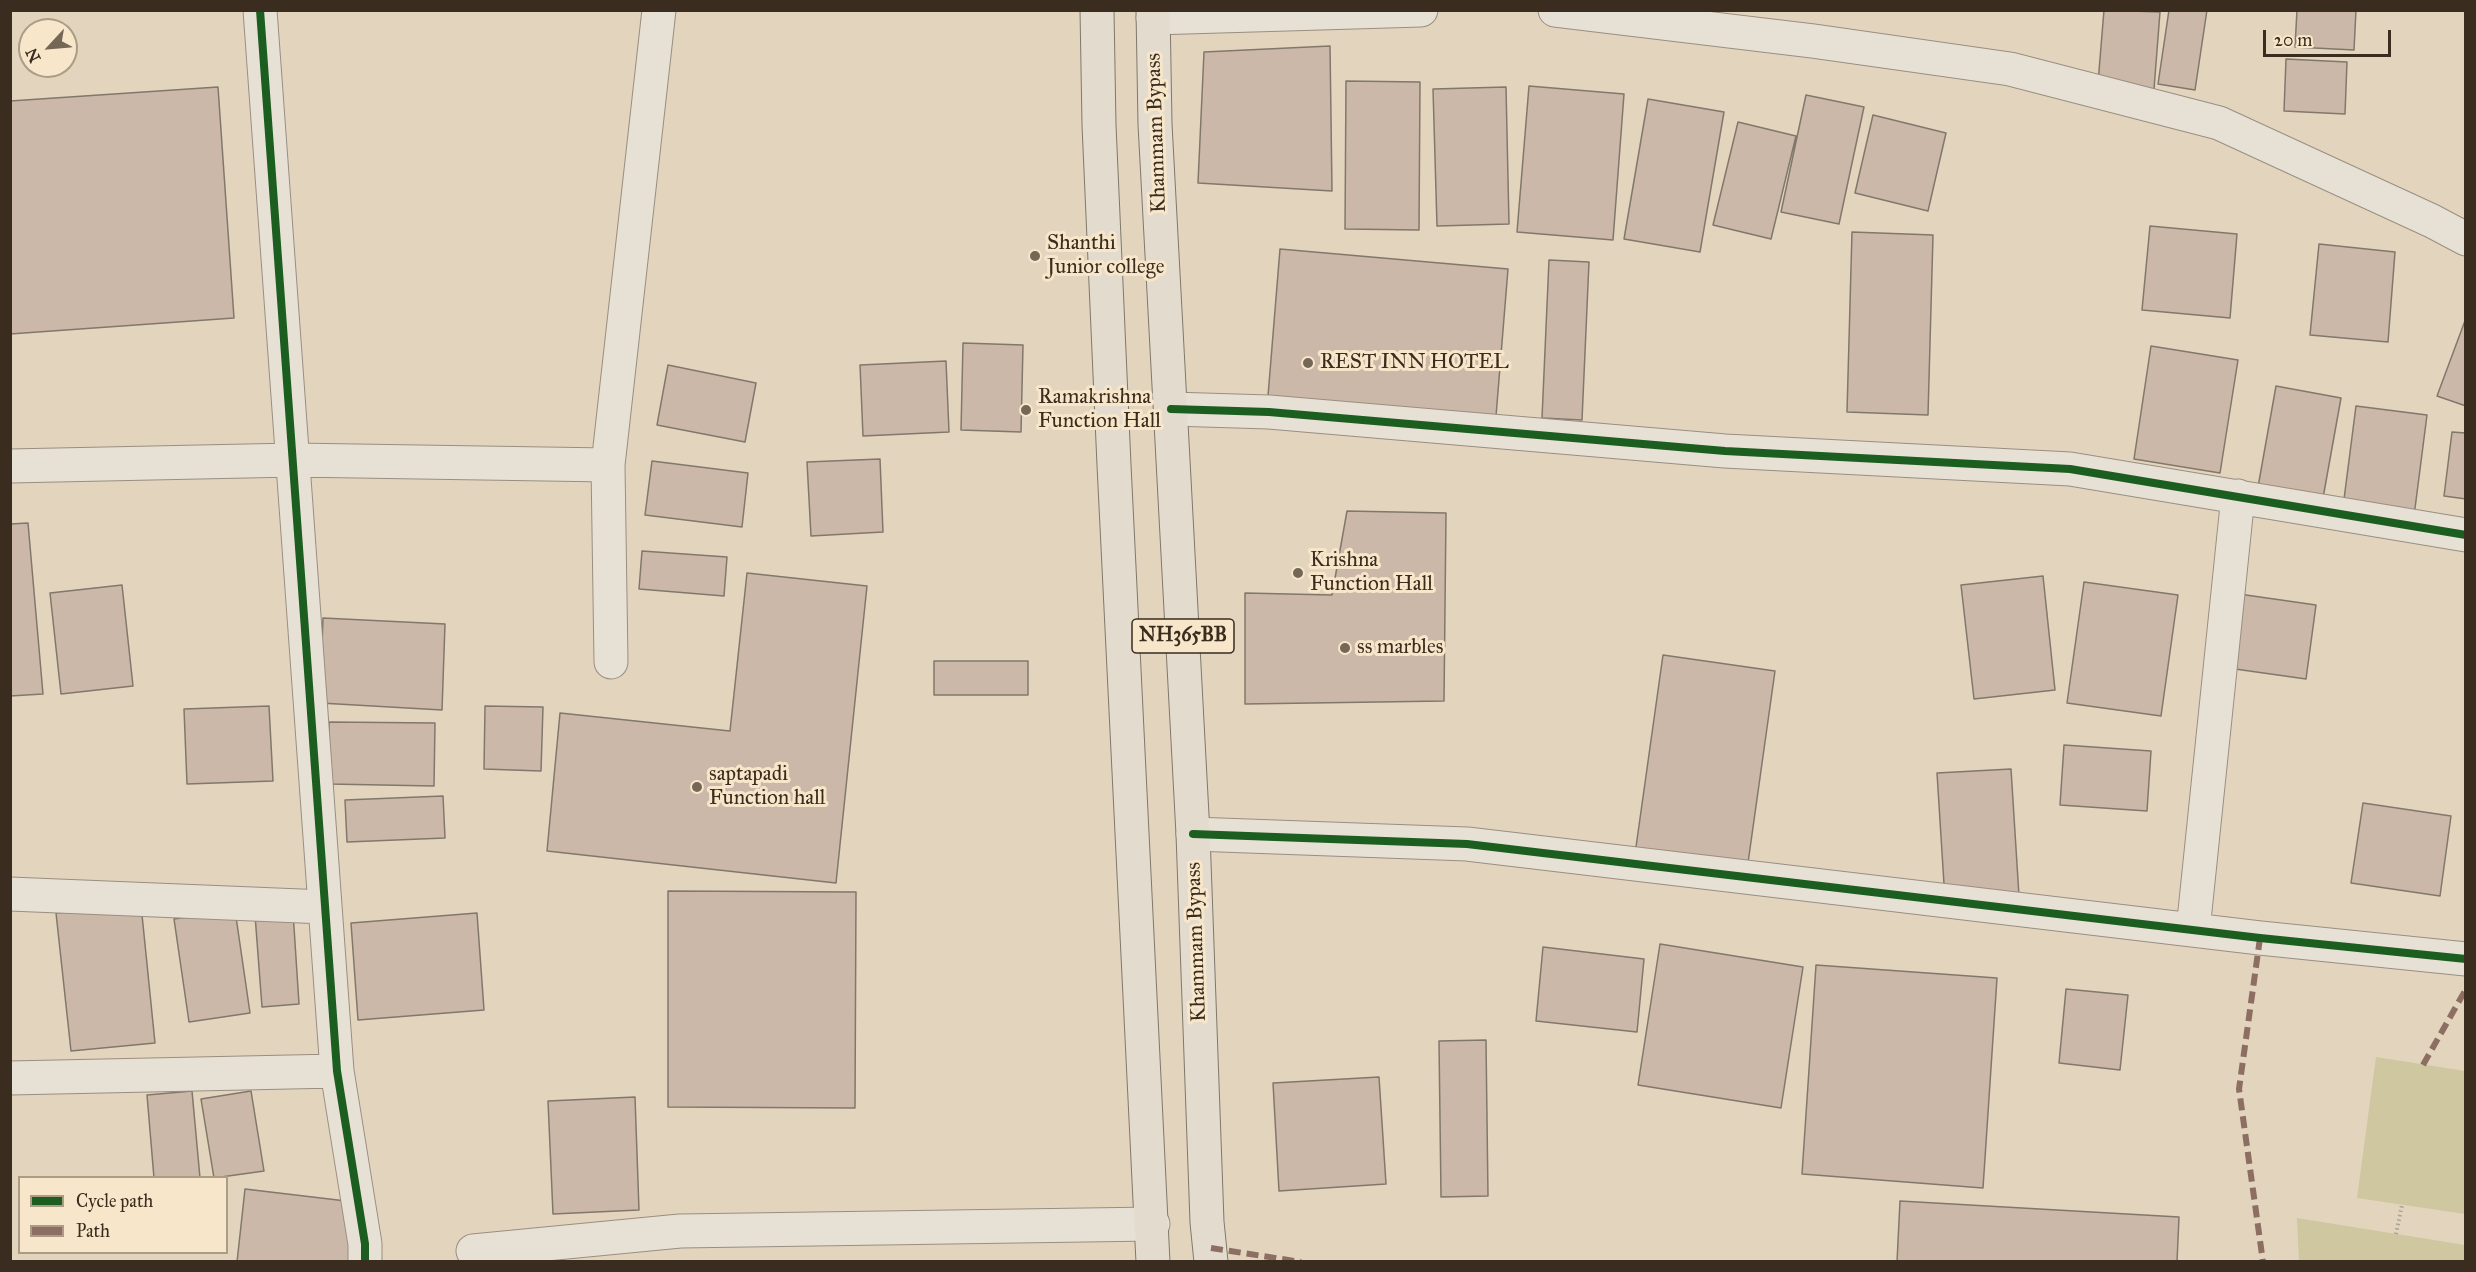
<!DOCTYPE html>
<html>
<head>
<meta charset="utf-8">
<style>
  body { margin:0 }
  #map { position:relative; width:2476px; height:1272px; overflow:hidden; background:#e3d4bd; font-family:"IM FELL Great Primer",serif }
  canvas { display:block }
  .frame { position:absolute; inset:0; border:12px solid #3a2d1f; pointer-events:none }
  .legend { position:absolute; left:18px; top:1176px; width:210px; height:78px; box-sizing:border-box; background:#f7e6ca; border:2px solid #ab9c86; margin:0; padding:8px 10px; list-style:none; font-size:18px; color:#3a2d1f }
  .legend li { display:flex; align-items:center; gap:12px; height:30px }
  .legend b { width:30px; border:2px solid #ab9c86 }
  .north { position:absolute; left:18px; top:18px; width:60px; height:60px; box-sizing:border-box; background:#f7e6ca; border:2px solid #ab9c86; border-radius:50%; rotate:244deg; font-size:16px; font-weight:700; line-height:24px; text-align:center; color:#3a2d1f }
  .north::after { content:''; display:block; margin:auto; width:21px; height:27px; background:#756756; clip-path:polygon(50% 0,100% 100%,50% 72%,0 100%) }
  .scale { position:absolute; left:2263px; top:30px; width:128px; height:27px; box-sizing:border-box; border:3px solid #3a2d1f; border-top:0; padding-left:8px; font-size:18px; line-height:21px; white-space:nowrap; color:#3a2d1f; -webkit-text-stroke:4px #f7e6ca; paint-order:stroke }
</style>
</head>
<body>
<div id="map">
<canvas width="2476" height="1272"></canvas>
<div class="frame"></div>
<ul class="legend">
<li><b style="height:8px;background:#1b5e20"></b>Cycle path</li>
<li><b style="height:8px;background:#8d6e63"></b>Path</li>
</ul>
<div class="north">N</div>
<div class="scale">20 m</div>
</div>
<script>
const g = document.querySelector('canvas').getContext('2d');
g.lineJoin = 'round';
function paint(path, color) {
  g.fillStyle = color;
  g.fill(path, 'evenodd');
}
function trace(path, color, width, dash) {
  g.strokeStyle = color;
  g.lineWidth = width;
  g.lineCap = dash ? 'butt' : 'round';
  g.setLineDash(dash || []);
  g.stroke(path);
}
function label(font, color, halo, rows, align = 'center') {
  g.font = font + ' "IM FELL Great Primer",serif';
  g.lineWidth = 6;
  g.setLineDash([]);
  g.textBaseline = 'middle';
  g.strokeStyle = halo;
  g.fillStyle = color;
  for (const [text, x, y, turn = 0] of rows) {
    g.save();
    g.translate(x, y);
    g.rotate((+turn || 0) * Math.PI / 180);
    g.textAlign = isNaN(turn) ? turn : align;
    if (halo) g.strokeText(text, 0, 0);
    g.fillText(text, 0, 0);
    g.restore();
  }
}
paint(new Path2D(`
  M2376,1057L2465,1071V1214L2357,1198Z
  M2297,1218L2465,1245V1261H2299Z`), '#cfc79f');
const building = new Path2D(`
  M2104,10L2160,12L2154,89L2098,83Z
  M2169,10H2207L2195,90L2158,84Z
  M2297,10H2356L2354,50L2295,47Z
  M1330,46L1332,191L1198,183L1204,52Z
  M2286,59L2347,62L2345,114L2284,111Z
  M1346,81L1420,82L1419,230L1345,229Z
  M1529,86L1624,94L1613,240L1517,232Z
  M218,87L234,318L10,334V101Z
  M1506,87L1509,224L1437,226L1433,89Z
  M1806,95L1864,107L1839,224L1781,212Z
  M1648,99L1724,112L1700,252L1624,239Z
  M1873,115L1946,133L1928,211L1855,193Z
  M1738,122L1796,136L1771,239L1713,225Z
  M2150,226L2237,234L2230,318L2142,310Z
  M1852,232L1933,235L1928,415L1847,412Z
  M2319,244L2395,252L2388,342L2310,335Z
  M1280,249L1508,269L1496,416L1268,396Z
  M1549,260L1589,262L1582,420L1542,418Z
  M2466,318V406L2437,396Z
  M963,343L1023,345L1021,432L961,430Z
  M2151,346L2238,360L2220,473L2134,459Z
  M946,361L949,432L863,436L860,365Z
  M668,365L756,383L745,442L657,425Z
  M2276,386L2341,398L2323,498L2258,487Z
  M2356,406L2427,415L2414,516L2343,507Z
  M2452,432L2466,433V499L2444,496Z
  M880,459L883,532L811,536L807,462Z
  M652,461L748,473L742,527L645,515Z
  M1347,511L1446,513L1444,701L1245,704V593L1332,595Z
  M28,523L43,694L10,696V524Z
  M642,551L727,557L724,596L639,589Z
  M747,573L867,586L836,883L547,851L560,713L730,731Z
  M2043,576L2055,690L1974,699L1961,585Z
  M2084,582L2178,595L2161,716L2067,703Z
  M122,585L133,686L61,694L50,593Z
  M2239,594L2316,605L2306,679L2228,668Z
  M323,618L445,624L442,710L320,703Z
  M1663,655L1775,671L1747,870L1635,854Z
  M934,661H1028V695H934Z
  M269,706L273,781L187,784L184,709Z
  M485,706L543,707L541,771L484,769Z
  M329,722L435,723L434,786L329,784Z
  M2064,745L2151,751L2147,811L2060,805Z
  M2011,769L2019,896L1945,900L1937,773Z
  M443,796L445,838L347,842L345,800Z
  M2363,803L2451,816L2440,896L2351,883Z
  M668,891L856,892L855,1108L668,1107Z
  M141,905L155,1043L71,1051L56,913Z
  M235,910L250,1013L189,1022L174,919Z
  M293,912L299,1004L262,1007L255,915Z
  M477,913L484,1010L358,1020L351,923Z
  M1660,944L1803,967L1781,1108L1638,1085Z
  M1543,947L1644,959L1637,1032L1536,1021Z
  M1816,965L1997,978L1983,1188L1802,1174Z
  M2066,989L2128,995L2120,1070L2059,1063Z
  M1486,1040L1488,1196L1441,1197L1439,1041Z
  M1379,1077L1386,1184L1279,1191L1273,1083Z
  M192,1091L200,1178H154L147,1095Z
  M251,1091L264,1171L214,1178L201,1099Z
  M635,1097L639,1210L553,1214L548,1101Z
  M245,1189L363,1203L356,1262H237Z
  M1900,1201L2179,1217L2177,1262H1897Z`);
paint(building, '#cbb8a8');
trace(building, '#81786b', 1.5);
const minor = new Path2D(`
  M260,10L337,1071L365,1244V1262
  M1555,10L1813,41L2010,69L2219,123L2432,221L2466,239
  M1153,18L1421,10
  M1171,409L1269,412L1725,451L2070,469L2466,535
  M10,466L294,460L608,465
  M611,662L608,465L659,10
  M1193,834L1467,844L2260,938L2466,959
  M10,894L325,907
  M2193,930L2238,496
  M10,1078L337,1071
  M473,1251L680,1231L1153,1224`);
const trunk = new Path2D(`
  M1097,10L1099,125L1114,465L1153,1262
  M1153,10L1155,124L1193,834L1207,1222L1211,1262`);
trace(minor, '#998f80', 35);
trace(trunk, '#81786b', 35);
trace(new Path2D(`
  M2396,1234L2402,1205`), '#a9a398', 4, [1.5, 3]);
trace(minor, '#e7e0d5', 33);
trace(trunk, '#e3dbce', 33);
trace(new Path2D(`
  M2260,938L2239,1089L2263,1262
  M2423,1065L2466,989
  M1211,1248L1301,1262`), '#8d6e63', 6, [12, 6]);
trace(new Path2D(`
  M260,10L337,1071L365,1244V1262
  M1171,409L1269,412L1725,451L2070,469L2466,535
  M1193,834L1467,844L2260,938L2466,959`), '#1b5e20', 8);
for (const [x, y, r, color] of [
  [1035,256,6,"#756756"],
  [1308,363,6,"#756756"],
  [1026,410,6,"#756756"],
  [1298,573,6,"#756756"],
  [1345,648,6,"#756756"],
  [697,787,6,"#756756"]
]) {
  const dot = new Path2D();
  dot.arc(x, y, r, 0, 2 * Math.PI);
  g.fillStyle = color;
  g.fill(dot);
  trace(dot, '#f7e6ca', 2);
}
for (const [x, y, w] of [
  [1183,636,102]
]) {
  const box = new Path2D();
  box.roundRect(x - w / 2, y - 17, w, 34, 4.5);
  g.fillStyle = '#f7e6ca';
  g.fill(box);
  trace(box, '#3a2d1f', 1.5);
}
label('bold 20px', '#3a2d1f', null, [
  ["NH365BB",1183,636]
]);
label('21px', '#3a2d1f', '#f7e6ca', [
  ["Khammam Bypass",1157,133,-92],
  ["Khammam Bypass",1197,942,-92]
]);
label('21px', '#3a2d1f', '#f7e6ca', [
  ["Shanthi",1047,244],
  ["Junior college",1047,268],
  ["REST INN HOTEL",1320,363],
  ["Ramakrishna",1038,398],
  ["Function Hall",1038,422],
  ["Krishna",1310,561],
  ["Function Hall",1310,585],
  ["ss marbles",1357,648],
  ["saptapadi",709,775],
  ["Function hall",709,799]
], 'left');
</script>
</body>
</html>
